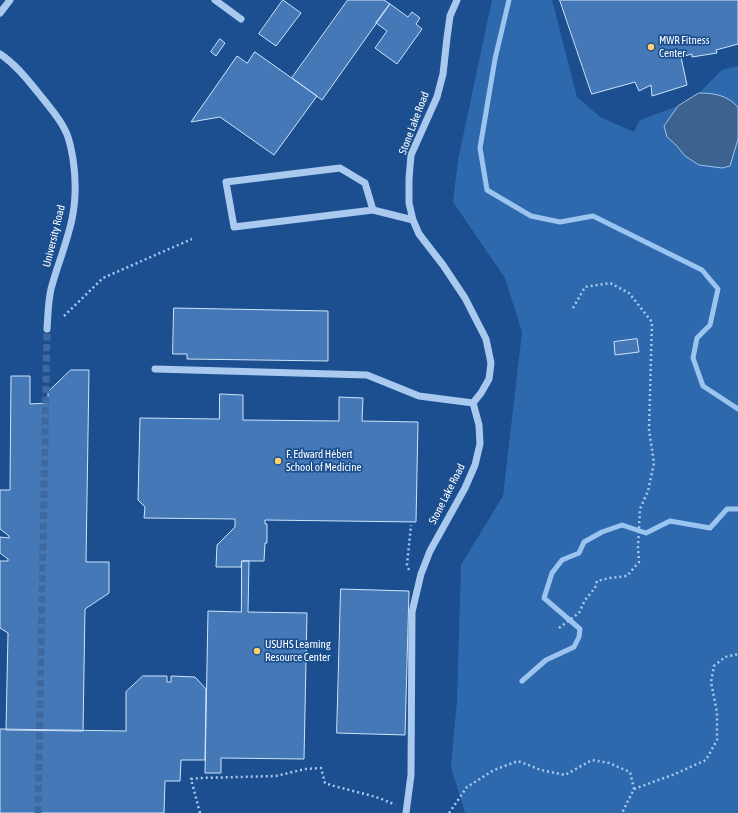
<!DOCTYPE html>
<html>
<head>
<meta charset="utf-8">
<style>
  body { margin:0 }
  canvas { display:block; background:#1b4f8f }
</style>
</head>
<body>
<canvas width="738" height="813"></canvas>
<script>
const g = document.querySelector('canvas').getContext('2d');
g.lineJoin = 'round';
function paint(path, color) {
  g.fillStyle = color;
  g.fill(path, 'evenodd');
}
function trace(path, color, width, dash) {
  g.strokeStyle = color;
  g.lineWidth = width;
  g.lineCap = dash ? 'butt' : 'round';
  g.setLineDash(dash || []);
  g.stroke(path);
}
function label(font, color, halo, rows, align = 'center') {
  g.font = font + ' "Asap Condensed",sans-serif';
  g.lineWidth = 3.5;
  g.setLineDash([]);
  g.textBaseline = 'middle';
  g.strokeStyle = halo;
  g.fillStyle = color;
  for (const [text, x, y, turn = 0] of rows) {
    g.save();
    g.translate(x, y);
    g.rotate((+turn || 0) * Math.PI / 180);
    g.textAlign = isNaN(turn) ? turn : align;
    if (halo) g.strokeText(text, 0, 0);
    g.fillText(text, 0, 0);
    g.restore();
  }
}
paint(new Path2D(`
  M492,0H552L577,97L600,117L634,132L640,120L678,106L699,93L722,70L738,66V813H465L451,767L457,701L461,565L503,496L522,332L505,278L453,202L458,160Z`), '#2e69ad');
const water = new Path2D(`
  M699,93C714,93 727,95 738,107V139L730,166L722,168L699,165L685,156L676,145L667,137L664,126L678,106Z`);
paint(water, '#3c6290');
trace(water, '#9cc4f0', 1);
trace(new Path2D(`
  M509,0L495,59L480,148L487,190L531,216L560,222L593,216L702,270L718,289L710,325L697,338L693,358L703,386L738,409
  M522,681L546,660L574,647L579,637L580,629L544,598L552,573L562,560L579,553L584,542L602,532L622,525L646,533L670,521L710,528L727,509H738`), '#9cc4f0', 5);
const building = new Path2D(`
  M283,0L301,13L276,46L259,34Z
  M348,0H384L390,4L322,100L292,78Z
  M560,0H738V44L716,50L717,53L692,57V54L681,57L687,85L652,96L651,85L639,91L635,82L592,94Z
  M390,4L408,17L412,12L420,18L416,24L422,29L397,64L375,48L387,31L376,23Z
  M220,39L225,43L216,56L211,52Z
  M255,52L317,96L274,155L220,117L191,122L237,56L247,63Z
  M174,308L328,311V361L187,359V354H173Z
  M637,339L639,352L615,355L614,342Z
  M71,370H89L86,562H109V593L85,609L83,731L6,730L8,633L0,628V561H8V559L0,553V537L9,538V536L0,529V490H10L11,376H30V404L48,403V392Z
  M220,394L243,395V420L339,421V397L363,398L362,421L418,422L416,522L265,520V524H267V543H265L264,561H242L241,567H216L217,545L235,527V519L144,518L145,507L138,500L140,418L219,419Z
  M242,561H249L248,612L307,613L304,759L221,758V773H205L208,611L241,612Z
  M341,589L409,591L405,735L337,733Z
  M143,676H167V682H171V676L195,677L206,689L205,760H181L180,781H165L164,813H0V729L126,731V692Z`);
paint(building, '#4478b7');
trace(building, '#cfe3fa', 1);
trace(new Path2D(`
  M38,813L47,329`), '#3d69a0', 7, [7, 3.5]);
trace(new Path2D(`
  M64,316L103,278L192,239
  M409,570L407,565L411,525
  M559,628L579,613L585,600L595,588L597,581L610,578L627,576L639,562L638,547L640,509L648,491L654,463L649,430L652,322L629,293L610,283L585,287L573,308
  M634,789L675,774L706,760L717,740V712L711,682L714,666L725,657L738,654
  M200,813L191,779L200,778L276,776L305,769L321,768L325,783C347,791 375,794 395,805
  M449,813L467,787L494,770L518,761L541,770L565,775L592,760L609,763L630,772L634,789L622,813`), '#a9c9ee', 2.5, [2, 3]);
trace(new Path2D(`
  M215,0L241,19
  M0,13L10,0
  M0,54C18,66 30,83 44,100C51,109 60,119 65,130C70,139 71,149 73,159C76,179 76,200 72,219C67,243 57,266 51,289C48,302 48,315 47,329
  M340,168L365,183L373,210L234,227L226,182Z
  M373,210L413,220
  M155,369L367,375L419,396L473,403
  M406,813L411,775L412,612L421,574L430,551L465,488L475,465L480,444L479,425L473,403L481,393L489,379L491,363L486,339L465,298L443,265L419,234L413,220L409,203V179L411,155L437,97L443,74L447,38L450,16L457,0`), '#a9c9ee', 7);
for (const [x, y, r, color] of [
  [651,47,4,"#ffd166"],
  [278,461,4,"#ffd166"],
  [257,651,4,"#ffd166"]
]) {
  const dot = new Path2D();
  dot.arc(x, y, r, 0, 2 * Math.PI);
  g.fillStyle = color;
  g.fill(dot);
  trace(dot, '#1b4f8f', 1.5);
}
label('11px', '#fff', '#1b4f8f', [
  ["MWR Fitness",659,41],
  ["Center",659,54],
  ["F. Edward Hébert",286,455],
  ["School of Medicine",286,468],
  ["USUHS Learning",265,645],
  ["Resource Center",265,658]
], 'left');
label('11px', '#fff', '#1b4f8f', [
  ["Stone Lake Road",414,123,-69],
  ["University Road",54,236,-76],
  ["Stone Lake Road",447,494,-63]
]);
</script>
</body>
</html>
